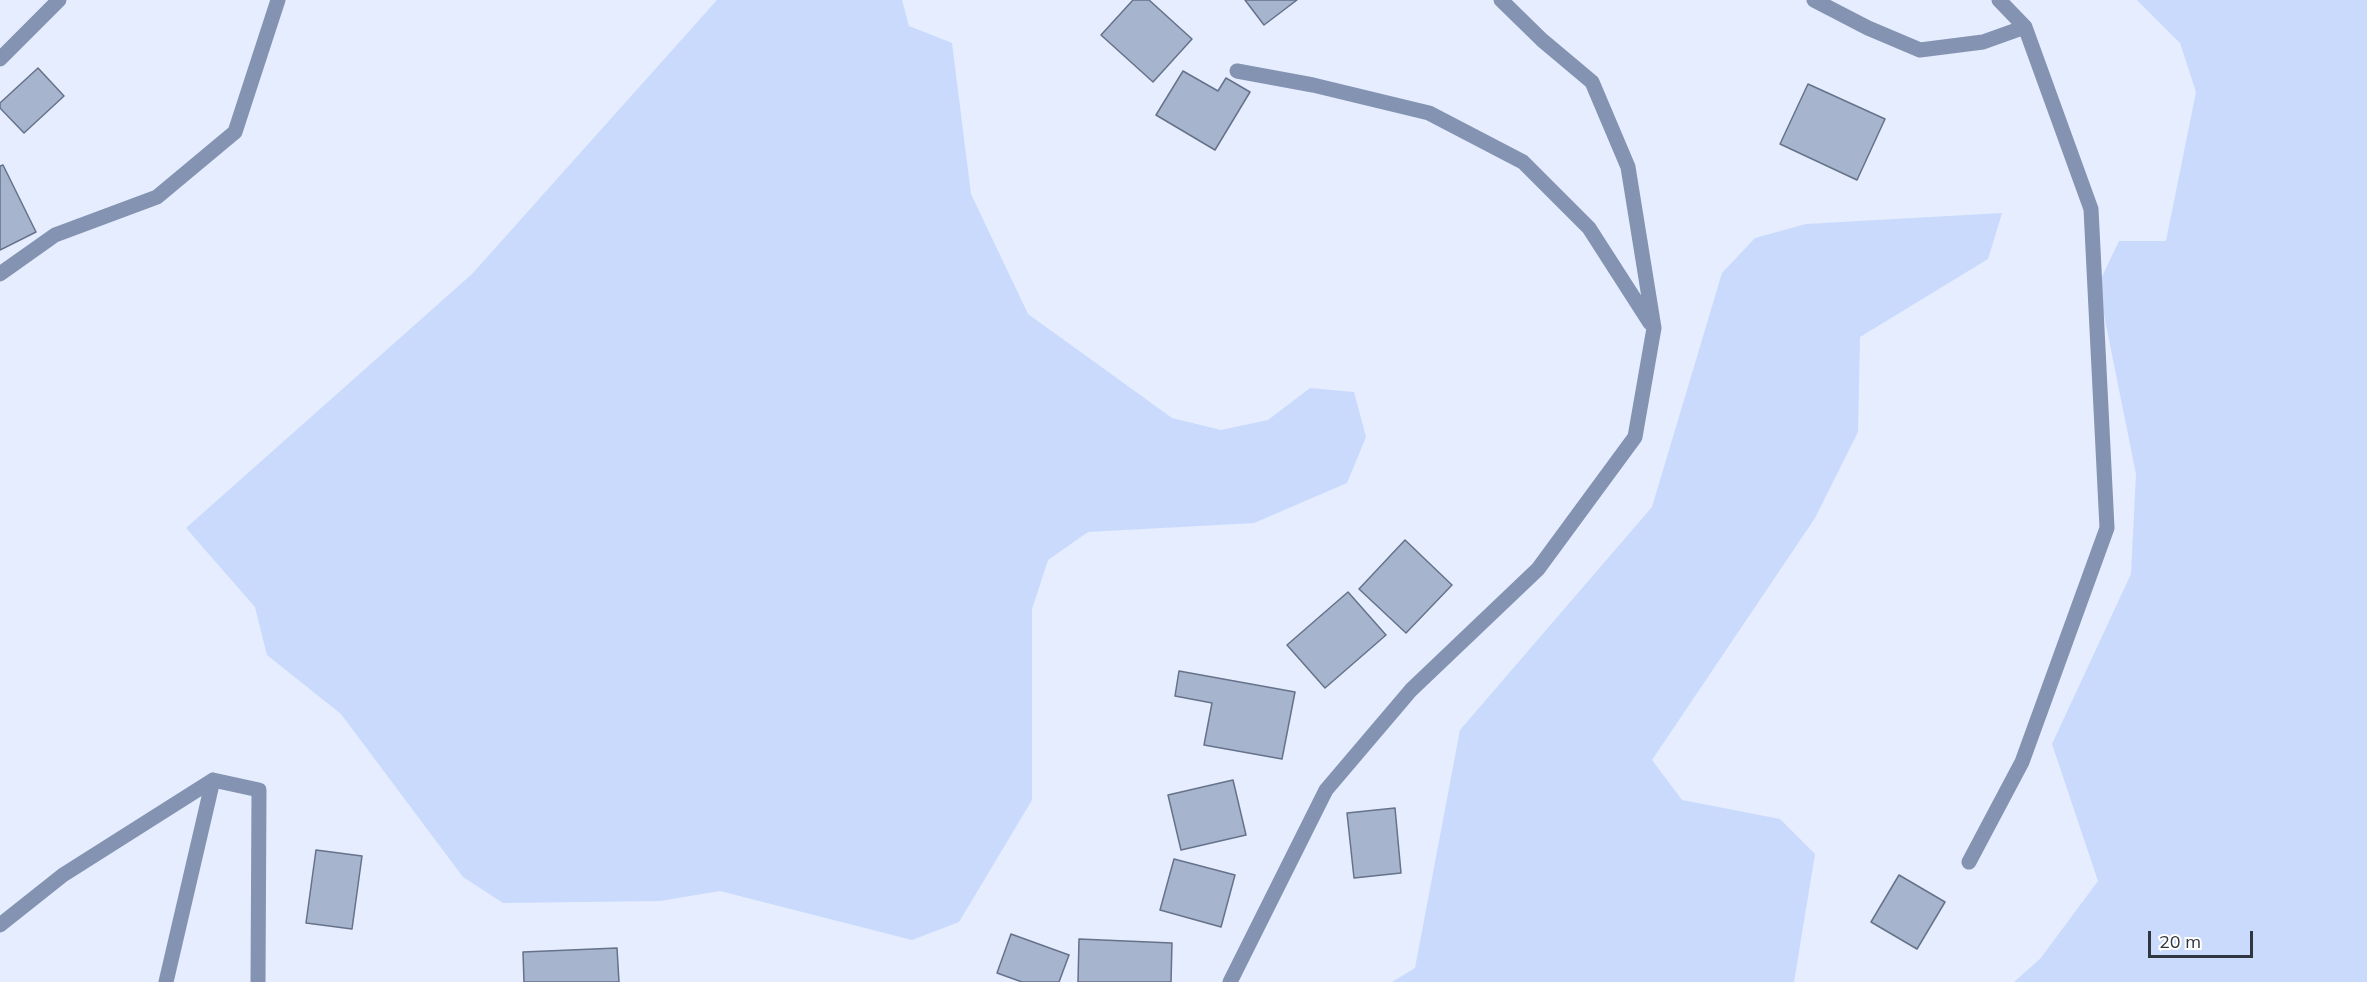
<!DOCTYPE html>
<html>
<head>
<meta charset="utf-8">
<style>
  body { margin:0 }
  #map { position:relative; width:2367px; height:982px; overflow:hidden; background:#e5edfe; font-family:Mulish,sans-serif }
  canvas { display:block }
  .scale { position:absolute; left:2148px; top:931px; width:105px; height:27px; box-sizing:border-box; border:3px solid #303640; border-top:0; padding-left:8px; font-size:18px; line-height:21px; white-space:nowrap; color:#303640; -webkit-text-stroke:4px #fff; paint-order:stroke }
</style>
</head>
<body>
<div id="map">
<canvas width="2367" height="982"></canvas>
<div class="scale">20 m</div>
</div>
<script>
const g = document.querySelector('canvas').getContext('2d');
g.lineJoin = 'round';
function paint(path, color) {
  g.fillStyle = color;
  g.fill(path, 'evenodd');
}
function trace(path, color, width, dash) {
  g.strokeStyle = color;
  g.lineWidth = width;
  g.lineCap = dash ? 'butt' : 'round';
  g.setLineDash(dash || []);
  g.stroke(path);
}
paint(new Path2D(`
  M717,0H902L909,26L952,43L971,194L1028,314L1172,418L1221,430L1268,420L1310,388L1354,392L1366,437L1347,483L1254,523L1088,532L1048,560L1032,609V800L959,922L912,940L720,891L660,901L503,903L463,877L341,714L267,655L255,607L186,528L472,274Z
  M2137,0H2367V982H2014L2040,959L2098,881L2052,744L2131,574L2136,474L2098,285L2119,241H2166L2196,92L2180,43Z
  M2002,213L1988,259L1860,337L1858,432L1815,518L1652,760L1682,800L1780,819L1815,854L1794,982H1392L1415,968L1460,730L1652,507L1722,273L1755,238L1806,224Z`), '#c9dafd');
const building = new Path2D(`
  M1133,0H1149L1192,39L1153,82L1101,35Z
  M1245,0H1297L1264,25Z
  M38,68L64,96L24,133L0,108V103Z
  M1183,71L1218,91L1226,78L1250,92L1215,150L1156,115Z
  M1808,84L1885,119L1857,180L1780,144Z
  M3,165L36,232L0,250V166Z
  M1405,540L1452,585L1406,633L1359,589Z
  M1348,592L1386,635L1325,688L1287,645Z
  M1179,671L1295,692L1282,759L1204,745L1212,703L1175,696Z
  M1233,780L1246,835L1181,850L1168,795Z
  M1395,808L1401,873L1354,878L1347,813Z
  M316,850L362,856L352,929L306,923Z
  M1174,859L1235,875L1221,927L1160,910Z
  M1899,875L1945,902L1917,949L1871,922Z
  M1011,934L1069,955L1059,982H1022L997,973Z
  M1079,939L1172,943L1171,982H1078Z
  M617,948L619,982H524L523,952Z`);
paint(building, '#a6b4ce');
trace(building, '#66728a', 1.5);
trace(new Path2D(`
  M1814,0L1868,28L1920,50L1983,42L2025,27L1999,0
  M0,59L59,0
  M1237,71L1313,85L1429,113L1523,162L1589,228L1650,323
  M0,274L55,235L157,197L235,132L278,0
  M1969,862L2022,762L2107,528L2091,209L2025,27
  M0,925L63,875L213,780L259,790L258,982
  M166,982L213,780
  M1230,982L1326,790L1411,690L1538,569L1635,437L1654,328L1628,167L1592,82L1542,40L1501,0`), '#8493b2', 15);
</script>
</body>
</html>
